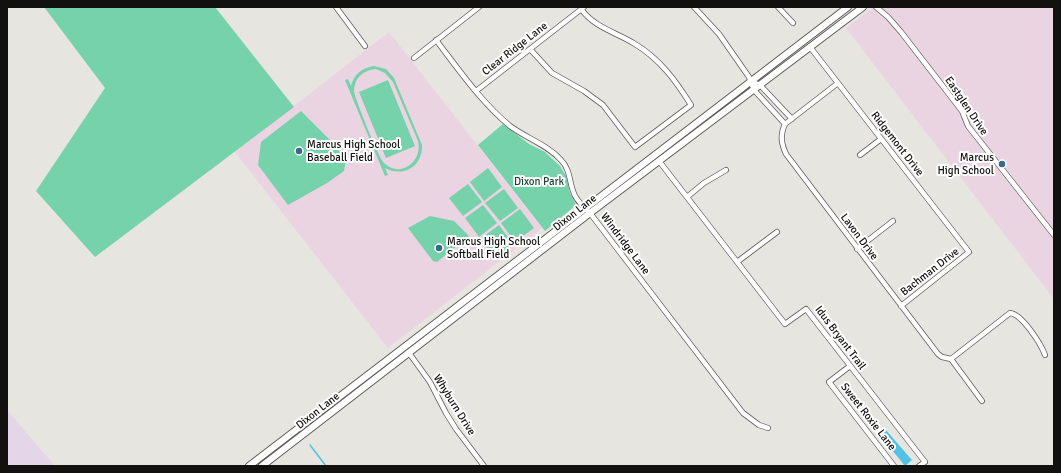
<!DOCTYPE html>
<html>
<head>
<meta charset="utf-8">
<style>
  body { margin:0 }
  #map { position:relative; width:1061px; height:473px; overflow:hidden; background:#e6e5e0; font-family:Signika,sans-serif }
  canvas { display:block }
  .frame { position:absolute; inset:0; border:8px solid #12110f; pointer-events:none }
</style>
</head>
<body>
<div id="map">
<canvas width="1061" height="473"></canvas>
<div class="frame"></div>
</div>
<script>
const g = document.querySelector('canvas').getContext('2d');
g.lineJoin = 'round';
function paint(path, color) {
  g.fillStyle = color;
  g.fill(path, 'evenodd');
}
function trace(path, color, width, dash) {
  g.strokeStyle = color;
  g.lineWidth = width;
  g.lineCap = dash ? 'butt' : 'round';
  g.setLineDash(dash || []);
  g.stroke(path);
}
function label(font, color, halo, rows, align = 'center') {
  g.font = font + ' Signika,sans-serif';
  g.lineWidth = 4;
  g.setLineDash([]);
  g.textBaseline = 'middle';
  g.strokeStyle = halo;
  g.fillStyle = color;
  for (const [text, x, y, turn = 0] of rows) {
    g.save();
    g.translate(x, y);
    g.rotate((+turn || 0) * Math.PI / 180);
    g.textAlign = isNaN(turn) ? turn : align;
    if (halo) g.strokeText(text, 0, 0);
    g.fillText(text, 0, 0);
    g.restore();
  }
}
paint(new Path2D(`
  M7,410L55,466H7Z`), '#e4d5e8');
paint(new Path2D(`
  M874,7H1054V299L846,28Z
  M389,32L542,228L388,348L235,152Z`), '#ead4e1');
paint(new Path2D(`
  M44,7H215L294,107L95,257L36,191L105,88Z
  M374,66L386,69L394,78L422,145C423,166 404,178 385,168L388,175L385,176L345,80L348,79L351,86C354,74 362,68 374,66ZM376,69L385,73L393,82L418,141C423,161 401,179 384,163C378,157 357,103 354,92C354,79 362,70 376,69Z
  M388,80L415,146L386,158L359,92Z
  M301,111L332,142L346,160L344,171L327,183L288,205L258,165L261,142Z
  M503,124L529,144L545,152L560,166L566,176L570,193L576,205L545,231L478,145Z
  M488,168L502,187L484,201L470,182Z
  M468,184L482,202L463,216L449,198Z
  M504,189L518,208L500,221L485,203Z
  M483,205L497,223L479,237L465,218Z
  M520,209L534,228L515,242L501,223Z
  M430,216L454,221L469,236L437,262L433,261L408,228Z
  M499,225L513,244L495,258L480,239Z`), '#75d2ab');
paint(new Path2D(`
  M885,429L912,460L905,466L880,435Z`), '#50c2e3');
trace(new Path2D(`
  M310,445L326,466`), '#50c2e3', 1.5);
const minor = new Path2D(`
  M336,7L365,46
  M694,7L719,34L749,77L754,90L785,124
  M778,7L793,23
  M876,7L888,17L901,32L962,111L968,126L1054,235
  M436,40C459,70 481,102 510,126C526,138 548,145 561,160C570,169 569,180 573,191C576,202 586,208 593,217L743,413L759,425L768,428
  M810,47L969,252L901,306
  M530,49L552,73L584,91L603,105L635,147L691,105C676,81 660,59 635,44C616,32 595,28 581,9
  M414,58L479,7
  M751,81L760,85L792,119
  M838,83L785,124C780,135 781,143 786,154L938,354L942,357L951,359L982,401
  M476,91L584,7
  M860,155L881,139
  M659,161L785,324L806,309L925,462L919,466
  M687,197L704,183L726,170
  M857,249L893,221
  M737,262L777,232
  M409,353L430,382L446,413L456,429L484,466
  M951,359L1010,313C1022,314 1041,344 1045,355
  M850,366L829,382L894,466`);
const secondary = new Path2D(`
  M249,466L848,7
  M262,466L590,213L863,7`);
trace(minor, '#5e5d59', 6);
trace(secondary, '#5e5d59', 8);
trace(minor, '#fff', 4.5);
trace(secondary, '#fff', 6);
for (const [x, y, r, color] of [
  [299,151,4,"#376a87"],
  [1002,164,4,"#376a87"],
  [439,248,4,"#376a87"]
]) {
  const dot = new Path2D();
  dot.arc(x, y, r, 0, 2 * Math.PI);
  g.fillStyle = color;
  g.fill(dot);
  trace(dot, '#fff', 1.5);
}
label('11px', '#12110f', '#fff', [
  ["Clear Ridge Lane",515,49,-38],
  ["Eastglen Drive",966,106,56],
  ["Ridgemont Drive",897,144,52],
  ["Dixon Lane",575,213,-38],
  ["Lavon Drive",859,237,53],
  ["Windridge Lane",625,244,53],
  ["Bachman Drive",930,272,-38],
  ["Idus Bryant Trail",840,338,53],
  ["Whyburn Drive",454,405,58],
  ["Dixon Lane",318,411,-38],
  ["Sweet Roxie Lane",868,417,52]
]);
label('11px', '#12110f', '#fff', [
  ["Marcus High School",307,145],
  ["Baseball Field",307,158],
  ["Marcus",994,158,"right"],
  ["High School",994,171,"right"],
  ["Marcus High School",447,242],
  ["Softball Field",447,255]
], 'left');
label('11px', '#194433', '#fff', [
  ["Dixon Park",539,182]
]);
</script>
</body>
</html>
